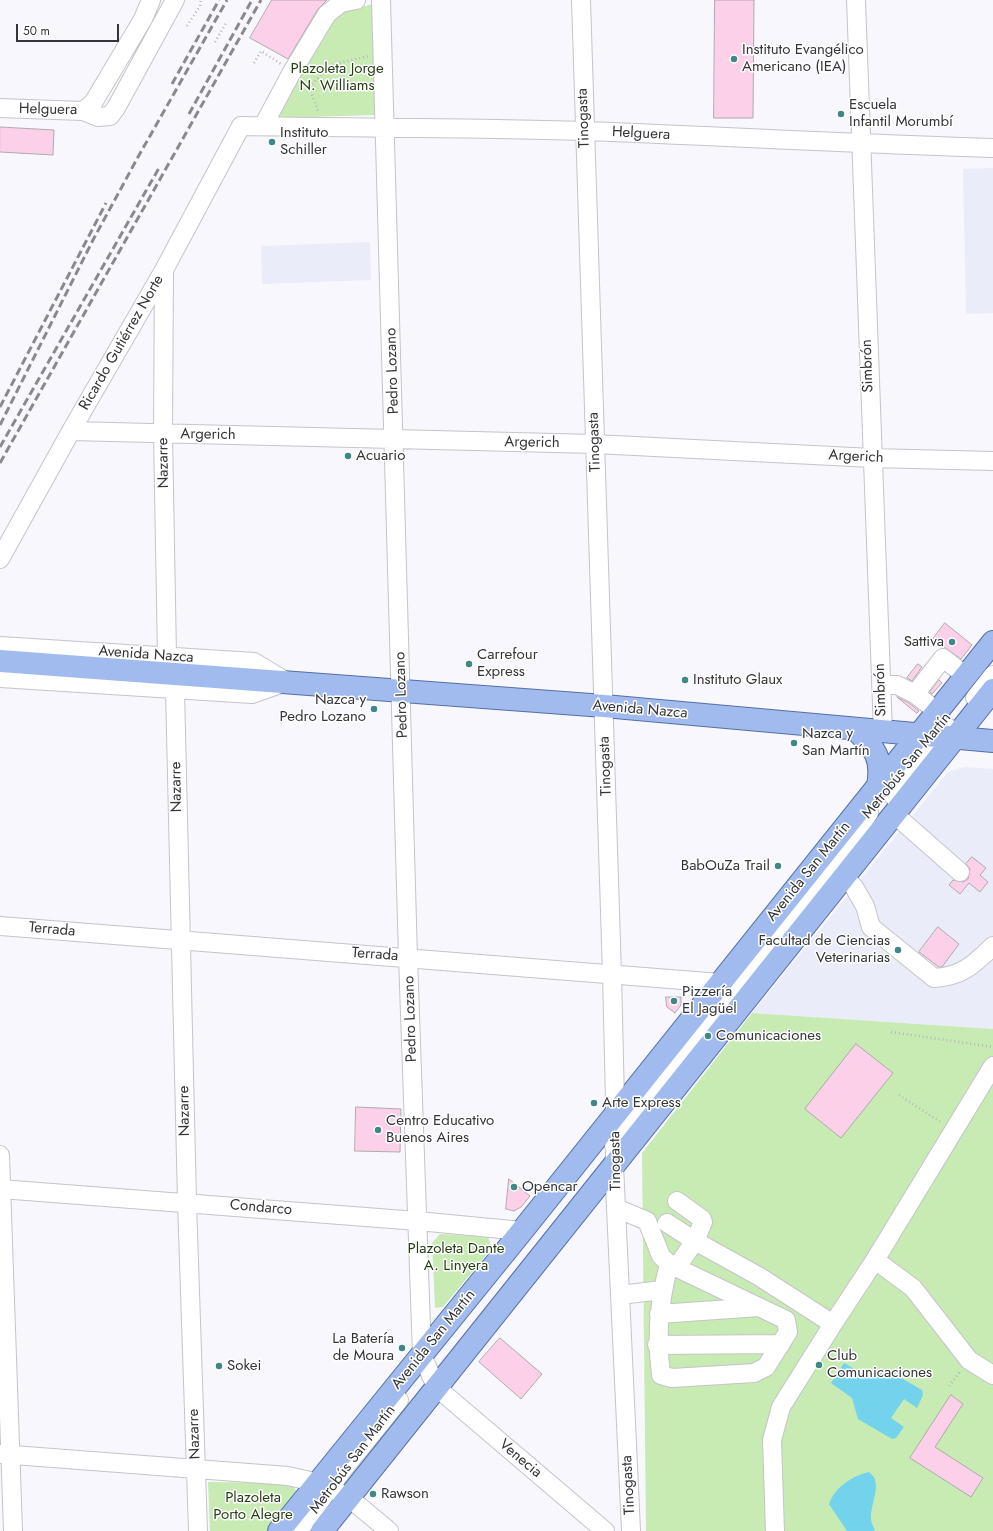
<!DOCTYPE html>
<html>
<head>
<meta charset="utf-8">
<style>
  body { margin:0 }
  #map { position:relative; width:993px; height:1531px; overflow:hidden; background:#f7f7fd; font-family:Jost,sans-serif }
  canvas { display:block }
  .scale { position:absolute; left:16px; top:24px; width:103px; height:18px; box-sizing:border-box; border:2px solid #343537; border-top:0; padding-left:5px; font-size:12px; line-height:14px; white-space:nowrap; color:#343537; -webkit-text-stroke:3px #fff; paint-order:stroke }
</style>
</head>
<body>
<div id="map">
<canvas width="993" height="1531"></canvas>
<div class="scale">50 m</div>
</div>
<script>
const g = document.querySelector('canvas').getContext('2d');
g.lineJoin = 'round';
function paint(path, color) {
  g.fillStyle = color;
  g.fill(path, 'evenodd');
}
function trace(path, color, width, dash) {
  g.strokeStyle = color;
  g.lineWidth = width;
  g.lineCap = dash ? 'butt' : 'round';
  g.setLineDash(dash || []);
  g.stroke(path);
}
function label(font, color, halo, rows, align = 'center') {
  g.font = font + ' Jost,sans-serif';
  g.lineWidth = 3;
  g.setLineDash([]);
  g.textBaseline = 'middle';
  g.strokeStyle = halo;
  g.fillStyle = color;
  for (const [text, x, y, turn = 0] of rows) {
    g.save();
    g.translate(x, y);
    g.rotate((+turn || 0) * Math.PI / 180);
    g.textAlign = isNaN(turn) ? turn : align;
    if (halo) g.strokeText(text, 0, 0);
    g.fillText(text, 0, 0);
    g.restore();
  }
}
paint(new Path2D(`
  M993,168V313L966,314L963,169Z
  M370,242L371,280L262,284L261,246Z
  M964,767L993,769V1029L752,1013L948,772Z`), '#ebecf9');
paint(new Path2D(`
  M373,4L375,115L275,118L330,19L346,11Z
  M752,1013L993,1029V1531H646L642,1153Z
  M440,1234L488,1237L492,1248L443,1307L435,1308L432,1243Z
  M208,1482L289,1483C295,1487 297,1490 297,1498L271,1531H210Z`), '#c7ebb3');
paint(new Path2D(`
  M844,1363L867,1376L891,1372L922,1390L923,1395L917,1408L904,1399L891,1418L904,1427L896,1438L892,1439L858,1419L852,1398L831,1383Z
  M869,1472C884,1483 870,1503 871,1519C871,1523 874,1527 875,1531H847L829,1504C835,1487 852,1476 869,1472Z`), '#73d3ed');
const building = new Path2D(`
  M272,0H327L318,9L288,59L250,38Z
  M715,0H754L753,118H714Z
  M0,127L54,130L53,155L0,152Z
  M945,623L972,645L961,659L933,639Z
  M918,664L922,667L912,681L907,678Z
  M939,680L942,683L932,694L930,692Z
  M897,697L909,703L919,711L917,713Z
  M972,857L986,868L980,875L988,882L980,892L969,883L960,894L949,885L953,880L963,882L968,879L970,869L966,864Z
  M938,927L959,944L942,967H939L919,952Z
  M666,997H681V1005L675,1013L667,1007Z
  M856,1044L893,1073L841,1138L805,1109Z
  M356,1107L401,1109L400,1152L355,1151Z
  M509,1179L530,1196L521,1207L514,1211L506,1209Z
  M500,1338L542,1374L521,1399L479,1362Z
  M951,1395L963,1404L935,1447L983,1478L971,1497L910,1458Z`);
paint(building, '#fcd0e9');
trace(building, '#afaaad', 1);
const minor = new Path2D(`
  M381,0L408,957L422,1355L436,1387L605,1531
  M581,0L612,974L616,1144L614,1165L631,1531
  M856,0L883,732
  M0,108L83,111L93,103L143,19L151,0
  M83,111L98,117L110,116L116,108L175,0
  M263,126L292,72L327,14L341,3L356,0
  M164,271L163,434L167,656
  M71,431L595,444L872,458L993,461
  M0,559L71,431L164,270L241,126C355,128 470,127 585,131C721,136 857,144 993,148
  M0,646L254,662L287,682
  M0,678L252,694L283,683
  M881,685H897L915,694L938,712
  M175,690L187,1202L198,1531
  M915,694L943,658L966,676
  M975,698L993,675
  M894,797L949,728
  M894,814L960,872
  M844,877L854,887L865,906L871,927L934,978C963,976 973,965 993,946
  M0,926L720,983L729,990
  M707,1014L759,960L840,856L869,813
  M614,1146L645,1103L723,1008
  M0,1155L13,1531
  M0,1189L418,1221L522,1231
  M616,1208L647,1221L661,1256L669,1264L786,1320L788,1332L766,1367L754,1373L672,1378L661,1375C656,1335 659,1303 669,1264
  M667,1223L695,1241L760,1277L833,1324L875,1260L913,1288L969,1360L993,1375
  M875,1260L993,1066
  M676,1268L695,1241L703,1222L702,1219L677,1201
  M620,1295L662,1290
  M659,1314L759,1307
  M657,1345L781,1344
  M0,1454L288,1476L319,1483L348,1497L389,1531
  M299,1531L344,1468L399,1400
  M775,1531L772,1440L781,1407L833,1324`);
const major = new Path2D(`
  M0,661L604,706L993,741
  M855,729C875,748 883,758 878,786
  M279,1531L522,1231L993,642
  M322,1531L993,690`);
trace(minor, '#c4c4ca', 20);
trace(major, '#536fa6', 24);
trace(new Path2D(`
  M187,26L200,6L201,0
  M215,42L226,23
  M254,63L261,51L281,64
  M303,82L309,87L319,113
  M309,87L331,65L369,56
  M891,1032L993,1047
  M899,1095L942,1123
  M949,1386L960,1372`), '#b7b7bc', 2.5, [1, 3]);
trace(minor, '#fff', 18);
trace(major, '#a2bbee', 22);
trace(new Path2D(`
  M172,84L219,0
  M189,114L252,0
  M0,407L106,203
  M0,425L93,240L138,157L227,0
  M0,447L159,168
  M0,463L261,0`), '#8a8a8e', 3, [8, 4]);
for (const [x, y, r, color] of [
  [734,59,4,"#408885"],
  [841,114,4,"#408885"],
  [272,142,4,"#408885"],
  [348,456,4,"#408885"],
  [952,642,4,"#408885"],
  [469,664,4,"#408885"],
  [685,680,4,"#408885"],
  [374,709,4,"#408885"],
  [794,743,4,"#408885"],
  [778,866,4,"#408885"],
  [898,950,4,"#408885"],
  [674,1001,4,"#408885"],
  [708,1036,4,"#408885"],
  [594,1103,4,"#408885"],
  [378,1130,4,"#408885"],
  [514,1187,4,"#408885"],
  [402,1348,4,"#408885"],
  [819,1365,4,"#408885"],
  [219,1366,4,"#408885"],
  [373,1494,4,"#408885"]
]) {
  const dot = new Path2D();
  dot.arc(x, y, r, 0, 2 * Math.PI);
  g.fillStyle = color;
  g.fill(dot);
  trace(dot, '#fff', 1.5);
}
label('15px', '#343537', '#fff', [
  ["Instituto Evangélico",742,50],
  ["Americano (IEA)",742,67],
  ["Escuela",849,105],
  ["Infantil Morumbí",849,122],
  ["Instituto",280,133],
  ["Schiller",280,150],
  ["Acuario",356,456],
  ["Sattiva",944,642,"right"],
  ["Carrefour",477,655],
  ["Express",477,672],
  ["Instituto Glaux",693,680],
  ["Nazca y",366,700,"right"],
  ["Pedro Lozano",366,717,"right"],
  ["Nazca y",802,734],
  ["San Martín",802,751],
  ["BabOuZa Trail",770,866,"right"],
  ["Facultad de Ciencias",890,941,"right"],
  ["Veterinarias",890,958,"right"],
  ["Pizzería",682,992],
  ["El Jagüel",682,1009],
  ["Comunicaciones",716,1036],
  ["Arte Express",602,1103],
  ["Centro Educativo",386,1121],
  ["Buenos Aires",386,1138],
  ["Opencar",522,1187],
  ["La Batería",394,1339,"right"],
  ["de Moura",394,1356,"right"],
  ["Club",827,1356],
  ["Comunicaciones",827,1373],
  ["Sokei",227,1366],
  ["Rawson",381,1494]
], 'left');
label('15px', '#253f12', '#fff', [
  ["Plazoleta Jorge",337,69],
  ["N. Williams",337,86],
  ["Plazoleta Dante",456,1249],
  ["A. Linyera",456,1266],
  ["Plazoleta",253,1498],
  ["Porto Alegre",253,1515]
]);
label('15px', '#343537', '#fff', [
  ["Helguera",48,110,1],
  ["Tinogasta",584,118,-92],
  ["Helguera",641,134,3],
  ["Ricardo Gutiérrez Norte",122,343,-60],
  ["Simbrón",868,366,-92],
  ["Pedro Lozano",393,371,-92],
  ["Argerich",208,435,1],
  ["Tinogasta",595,442,-92],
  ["Argerich",532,443,1],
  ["Argerich",856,457,3],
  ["Nazarre",164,463,-91],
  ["Avenida Nazca",146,655,4],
  ["Simbrón",881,690,-92],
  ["Pedro Lozano",402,695,-92],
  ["Avenida Nazca",640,710,5],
  ["Tinogasta",606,766,-92],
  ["Metrobús San Martín",907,766,-51],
  ["Nazarre",177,787,-91],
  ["Avenida San Martín",809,872,-51],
  ["Terrada",52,930,5],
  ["Terrada",375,955,4],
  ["Pedro Lozano",411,1019,-92],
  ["Nazarre",185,1111,-91],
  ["Tinogasta",616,1161,-91],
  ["Condarco",261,1208,5],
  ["Avenida San Martín",434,1340,-51],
  ["Nazarre",195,1434,-92],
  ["Venecia",520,1459,40],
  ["Metrobús San Martín",353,1460,-53],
  ["Tinogasta",629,1485,-93]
]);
</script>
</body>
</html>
